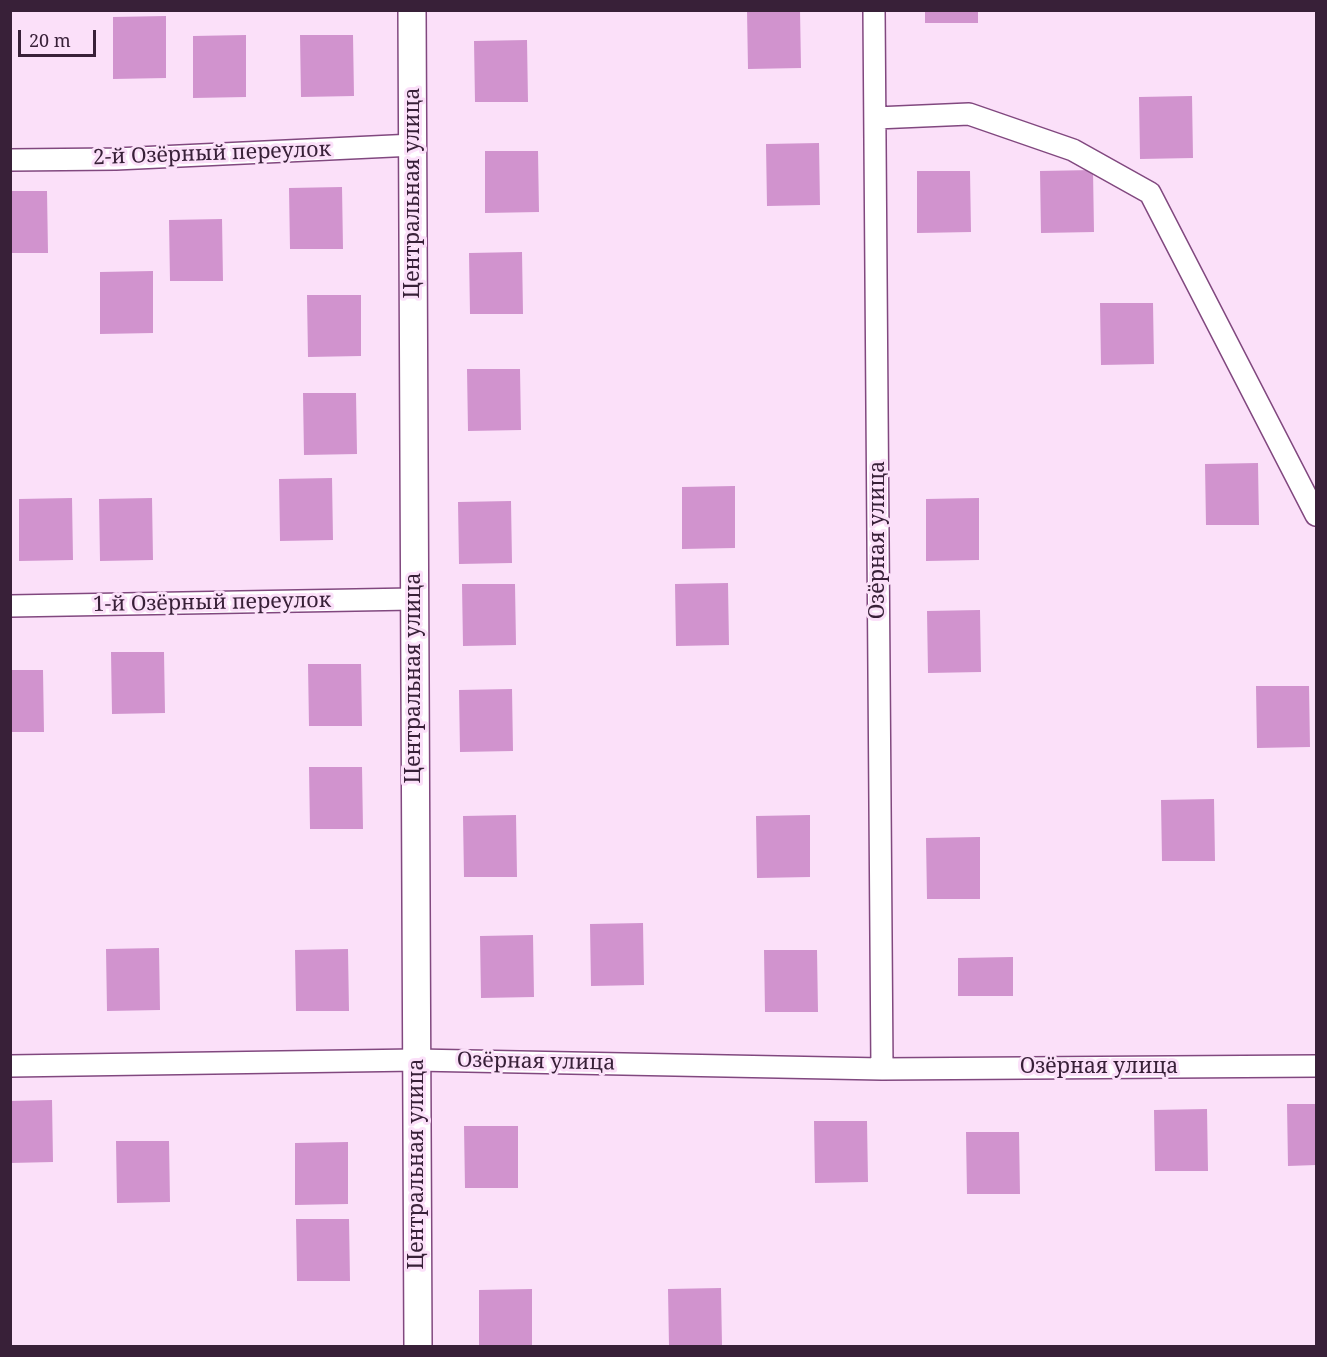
<!DOCTYPE html>
<html>
<head>
<meta charset="utf-8">
<style>
  body { margin:0 }
  #map { position:relative; width:1327px; height:1357px; overflow:hidden; background:#fbe0f9; font-family:"Noto Serif",serif }
  canvas { display:block }
  .frame { position:absolute; inset:0; border:12px solid #382038; pointer-events:none }
  .scale { position:absolute; left:18px; top:30px; width:78px; height:27px; box-sizing:border-box; border:3px solid #382038; border-top:0; padding-left:8px; font-size:18px; line-height:21px; white-space:nowrap; color:#382038; -webkit-text-stroke:4px #fbe0f9; paint-order:stroke }
</style>
</head>
<body>
<div id="map">
<canvas width="1327" height="1357"></canvas>
<div class="frame"></div>
<div class="scale">20 m</div>
</div>
<script>
const g = document.querySelector('canvas').getContext('2d');
g.lineJoin = 'round';
function paint(path, color) {
  g.fillStyle = color;
  g.fill(path, 'evenodd');
}
function trace(path, color, width, dash) {
  g.strokeStyle = color;
  g.lineWidth = width;
  g.lineCap = dash ? 'butt' : 'round';
  g.setLineDash(dash || []);
  g.stroke(path);
}
function label(font, color, halo, rows, align = 'center') {
  g.font = font + ' "Noto Serif",serif';
  g.lineWidth = 6;
  g.setLineDash([]);
  g.textBaseline = 'middle';
  g.strokeStyle = halo;
  g.fillStyle = color;
  for (const [text, x, y, turn = 0] of rows) {
    g.save();
    g.translate(x, y);
    g.rotate((+turn || 0) * Math.PI / 180);
    g.textAlign = isNaN(turn) ? turn : align;
    if (halo) g.strokeText(text, 0, 0);
    g.fillText(text, 0, 0);
    g.restore();
  }
}
paint(new Path2D(`
  M747,10H800L801,68L748,69Z
  M925,10H978V23H925Z
  M166,16V78L113,79V17Z
  M246,35V97L193,98V36Z
  M300,35H353L354,96L301,97Z
  M527,40L528,102H475L474,41Z
  M1192,96L1193,158L1140,159L1139,97Z
  M819,143L820,205L767,206L766,144Z
  M485,151H538L539,212L485,213Z
  M1093,170L1094,232L1041,233L1040,171Z
  M917,171H970L971,232L917,233Z
  M342,187L343,249H290L289,188Z
  M10,191H47L48,253H10Z
  M222,219L223,281H170L169,220Z
  M522,252L523,314H470L469,253Z
  M153,271V333L100,334V272Z
  M307,295H361V356L308,357Z
  M1100,303H1153L1154,364L1101,365Z
  M467,369H520L521,430L468,431Z
  M303,393H356L357,454L304,455Z
  M1258,463L1259,525H1206L1205,464Z
  M332,478L333,540L280,541L279,479Z
  M735,486V548L682,549V487Z
  M72,498L73,560L19,561V499Z
  M152,498L153,560L100,561L99,499Z
  M979,498V560L926,561V499Z
  M511,501L512,563L459,564L458,502Z
  M728,583L729,645L676,646L675,584Z
  M462,584H515L516,645L463,646Z
  M980,610L981,672L928,673L927,611Z
  M111,652H164L165,713L112,714Z
  M308,664H361L362,726H309Z
  M10,670H43L44,732H10Z
  M1256,686H1309L1310,747L1257,748Z
  M512,689L513,751L460,752L459,690Z
  M309,767H362L363,829H310Z
  M1214,799L1215,861H1162L1161,800Z
  M516,815L517,877H464L463,816Z
  M810,815V877L757,878L756,816Z
  M980,837V899H927L926,838Z
  M643,923L644,985L591,986L590,924Z
  M533,935L534,997L481,998L480,936Z
  M159,948L160,1010L107,1011L106,949Z
  M348,949L349,1011H296L295,950Z
  M764,950H817L818,1012H765Z
  M1013,957V996H958V958Z
  M52,1100L53,1162L10,1163V1101Z
  M1287,1104H1316V1165L1288,1166Z
  M1207,1109L1208,1171H1155L1154,1110Z
  M814,1121H867L868,1182L815,1183Z
  M464,1126H518V1188H465Z
  M966,1132H1019L1020,1194H967Z
  M116,1141H169L170,1202L117,1203Z
  M348,1142V1204L295,1205V1143Z
  M296,1219H349L350,1281H297Z
  M721,1288L722,1346H669L668,1289Z
  M532,1289V1346H479V1290Z`), '#d193ce');
const minor = new Path2D(`
  M874,10L882,1069
  M876,118L969,114L1073,150L1150,193L1316,515
  M10,160L116,159L414,145
  M10,606L413,599
  M10,1066L416,1060L882,1069L1316,1066`);
const tertiary = new Path2D(`
  M412,10L418,1346`);
trace(minor, '#81487f', 24);
trace(tertiary, '#81487f', 30);
trace(minor, '#fff', 21);
trace(tertiary, '#fff', 27);
label('21px', '#382038', '#fbe0f9', [
  ["2-й Озёрный переулок",212,154,-2],
  ["Центральная улица",413,193,-90],
  ["Озёрная улица",878,540,-90],
  ["1-й Озёрный переулок",212,603,-1],
  ["Центральная улица",414,678,-90],
  ["Озёрная улица",536,1062,1],
  ["Озёрная улица",1099,1067],
  ["Центральная улица",417,1164,-90]
]);
</script>
</body>
</html>
